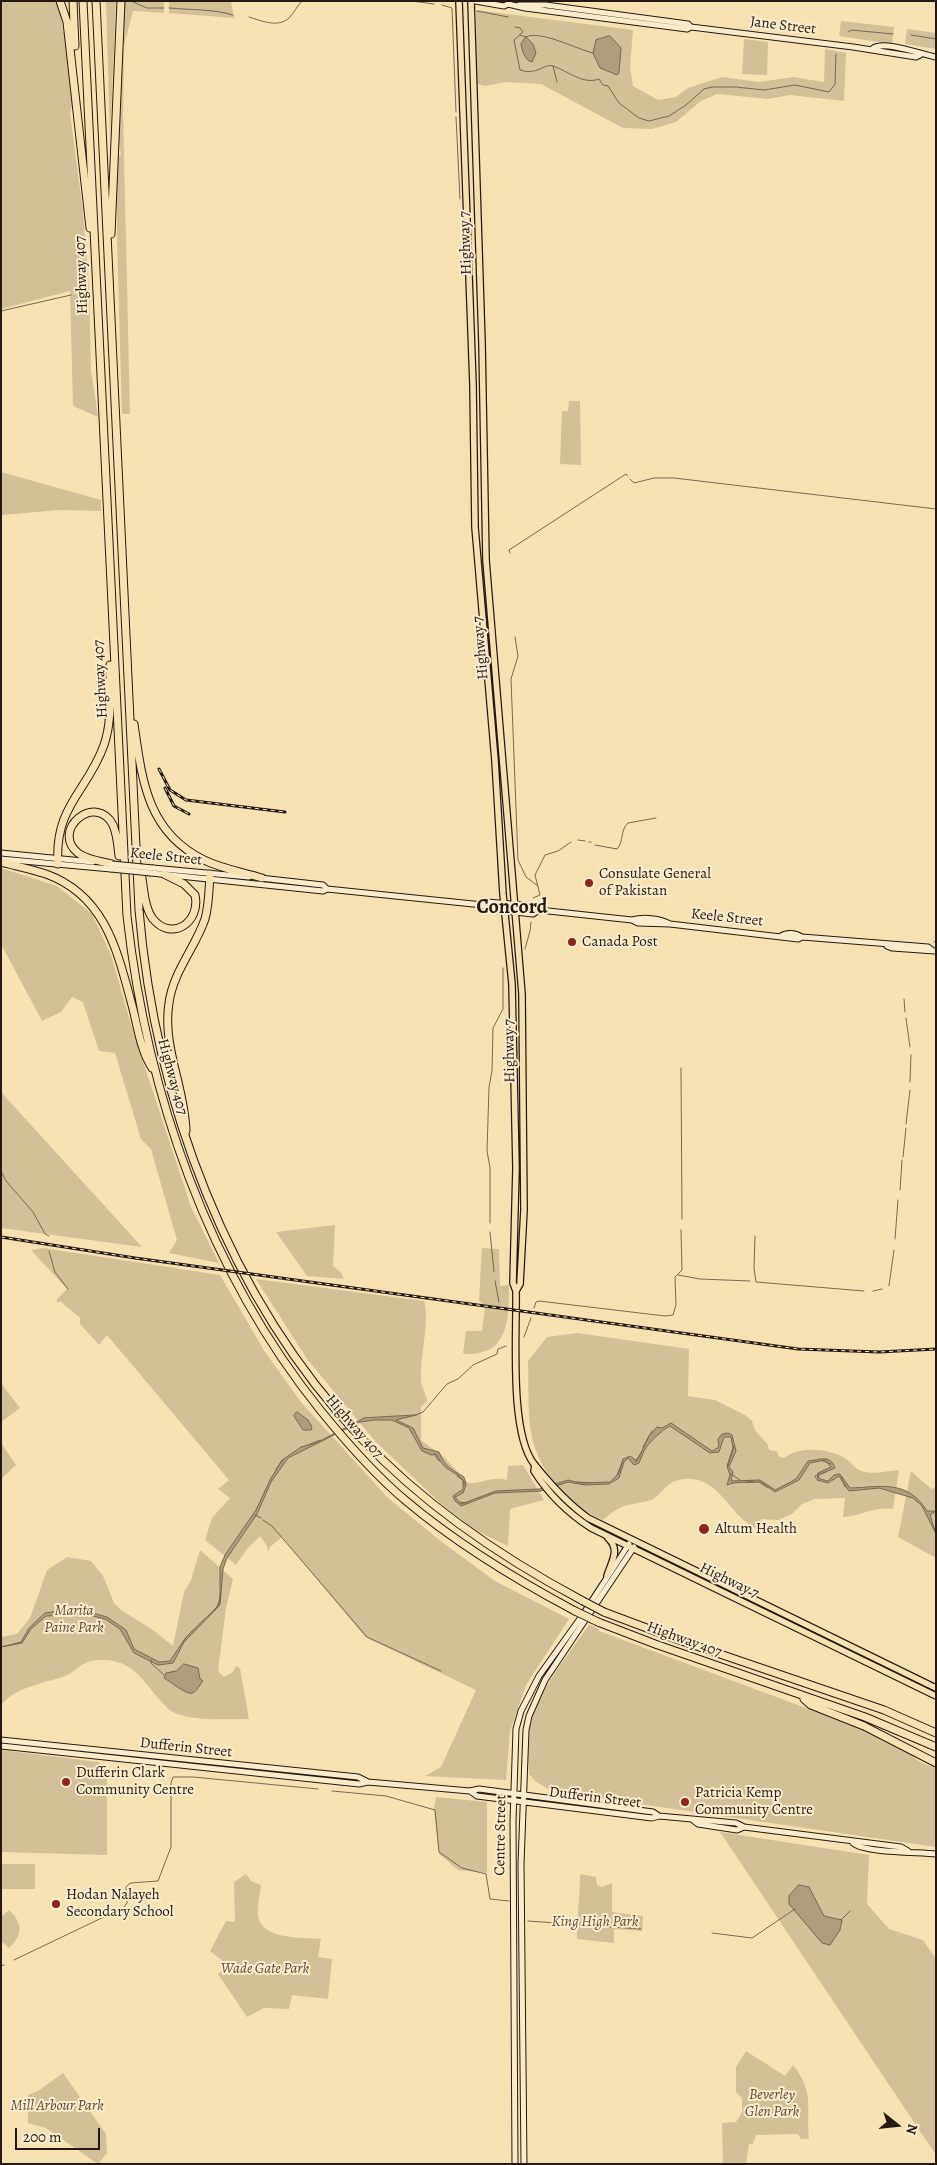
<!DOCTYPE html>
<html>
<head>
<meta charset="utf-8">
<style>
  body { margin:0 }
  #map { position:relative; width:937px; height:2165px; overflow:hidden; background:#f6e2b1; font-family:Alegreya,serif }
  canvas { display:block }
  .frame { position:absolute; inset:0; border:2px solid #251a13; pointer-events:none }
  .north { position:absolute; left:872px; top:2100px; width:50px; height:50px; -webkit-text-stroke:4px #f9eccc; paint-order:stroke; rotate:106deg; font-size:14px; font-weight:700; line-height:20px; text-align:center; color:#251a13 }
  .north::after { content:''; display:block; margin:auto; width:18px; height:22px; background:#251a13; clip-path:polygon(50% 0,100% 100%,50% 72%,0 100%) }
  .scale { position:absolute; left:15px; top:2128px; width:85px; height:22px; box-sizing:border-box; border:2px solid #251a13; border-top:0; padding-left:6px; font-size:15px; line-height:18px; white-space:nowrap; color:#251a13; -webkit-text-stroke:4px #f9eccc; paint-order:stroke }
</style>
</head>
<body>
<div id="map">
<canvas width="937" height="2165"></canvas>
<div class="frame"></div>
<div class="north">N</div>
<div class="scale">200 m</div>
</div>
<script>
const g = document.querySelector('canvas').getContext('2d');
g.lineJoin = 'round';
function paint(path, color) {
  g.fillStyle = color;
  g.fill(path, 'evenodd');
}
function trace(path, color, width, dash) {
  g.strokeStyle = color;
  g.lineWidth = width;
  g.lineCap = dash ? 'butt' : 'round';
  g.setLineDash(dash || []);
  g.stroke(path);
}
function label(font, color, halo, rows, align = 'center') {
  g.font = font + ' Alegreya,serif';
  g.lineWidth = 4;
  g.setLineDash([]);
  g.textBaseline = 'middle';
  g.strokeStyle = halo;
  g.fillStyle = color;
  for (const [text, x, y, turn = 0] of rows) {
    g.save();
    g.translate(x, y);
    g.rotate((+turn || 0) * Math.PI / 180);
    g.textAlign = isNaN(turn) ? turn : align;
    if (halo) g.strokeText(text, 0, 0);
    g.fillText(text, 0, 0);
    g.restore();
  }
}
paint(new Path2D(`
  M1,1H55L61,18L68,55L72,104L70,113L83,212L89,288L91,370L98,417L73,406L70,291L1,309Z
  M106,1H116L110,139Z
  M125,1H164V13L133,11L124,46L123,113L130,414H122L117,238V157L121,155L118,136Z
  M169,1H231L234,18L169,13Z
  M476,10L633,30L630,67L633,86L658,100L676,97L688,88L722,77L759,82L793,77L824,82L825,49L846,53L844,101L790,95L768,99L717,94L701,101L676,122L652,129L623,128L541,84L506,82L485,86L477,84Z
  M841,21L894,27L892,44L839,36Z
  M907,29L936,33V49L905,44Z
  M744,39L768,42L767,75L742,74Z
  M569,401H580L581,465L560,464L562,411H568Z
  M1,472L101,500V511L60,510L1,515Z
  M1,868L57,886L92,914L111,955L132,1028L191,1207L219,1263L169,1253L177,1240L151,1149L141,1139L115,1053L99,1051L83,1002L72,997L61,1012L42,1021L1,944Z
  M1,1092L142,1247L1,1228Z
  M335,1225L333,1266L341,1273L344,1279L307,1276L276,1232Z
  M43,1248L220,1275L265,1352L301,1402L387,1497L442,1542L495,1581L569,1619L526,1685L510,1731L506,1780L425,1776L441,1767L476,1690L365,1637L282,1537L270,1547L268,1552L267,1546L260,1536L247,1549L236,1565L205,1540L212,1518L230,1498L218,1489L229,1480L107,1335L99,1345L80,1324V1318L60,1301L57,1303V1299L67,1289L31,1250Z
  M482,1248L499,1249L500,1286L509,1285C509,1310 510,1349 478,1353C472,1354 468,1355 463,1353L466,1331H482L485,1307L479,1300Z
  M256,1279L424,1301C430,1320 420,1356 421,1379C421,1387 426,1393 427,1401L421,1407V1440L444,1457L468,1483C484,1484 490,1476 507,1480L508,1466L523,1465L544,1500L510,1509L508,1546L475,1530L439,1502L375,1441L307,1359Z
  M577,1333L689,1349L688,1396L715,1400L745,1415L752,1421L755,1430L768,1445L769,1450L777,1451L779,1457L784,1458C800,1446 829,1448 846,1459C851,1462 855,1469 861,1471C872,1475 887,1471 899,1470L893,1509C874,1506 861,1516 843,1517L845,1498L815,1499L802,1504L792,1514L778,1520L762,1519L755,1528C727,1514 718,1471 678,1480C665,1483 660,1497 651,1500C626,1507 625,1501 603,1520C569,1506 541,1474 532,1438C527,1414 529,1385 528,1361L547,1337Z
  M1,1383L20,1408L1,1422Z
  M1,1443L16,1465L1,1479Z
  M911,1471L931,1489L936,1487V1558L898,1537Z
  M200,1550L233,1579L226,1608L218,1671L224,1677L233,1672L236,1666L240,1668L249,1719C230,1719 185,1722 170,1710C145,1689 139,1658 99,1660C81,1660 76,1673 62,1677C41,1684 16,1687 1,1705V1637L17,1634L30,1618L47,1570L67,1557L91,1561L103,1576L114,1603L121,1610L153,1630L173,1646L184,1592L191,1580Z
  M589,1625L599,1629V1631L865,1730L912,1754C914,1762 929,1764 936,1769V1847L598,1798L548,1789L535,1781L529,1774C529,1764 528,1754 528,1744C529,1699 565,1660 589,1625Z
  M1,1750L98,1762L107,1768V1855L1,1852Z
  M436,1797L487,1802V1873L458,1870L439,1854L434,1809Z
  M720,1832L869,1855L867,1904L889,1929L923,1940L936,1959V2155Z
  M1,1864H35V1889H1Z
  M246,1874L251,1881L261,1885C260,1894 256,1911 259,1920C267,1940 303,1937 321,1939L318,1957L332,1959L328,1999L292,1995L289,2009L264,2008L247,2017L218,1974L228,1965L210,1951L226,1921L235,1922L234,1882Z
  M580,1874L596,1877L597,1885L602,1887L612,1883V1912L643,1916L642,1931L614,1929V1943L577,1939C577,1917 580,1897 580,1874Z
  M9,1910C23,1923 23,1935 9,1948L1,1941V1917Z
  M746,2051L785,2076L793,2065C815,2093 806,2107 809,2139H801L798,2134L756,2135L753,2144H749L746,2164H723L722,2123L736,2122L742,2112V2098L736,2092V2067Z
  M63,2073L106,2134L107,2153L98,2164L46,2128L28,2123V2095L38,2091Z`), '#d2c096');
const water = new Path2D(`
  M610,36L621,48L619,73L617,75L600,68L593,53L596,40Z
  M526,37L533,44L536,53L532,62C525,61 522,50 521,44Z
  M297,1412L308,1420L312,1427L311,1430H303L294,1416Z
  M416,1415L396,1420L413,1428L423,1448L439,1452C445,1467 451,1469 464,1477L466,1485L463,1493L455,1497L461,1504L496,1491L539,1489L568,1480L580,1483L610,1482L619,1473L623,1459L630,1456L637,1461L649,1436L657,1427L662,1428L671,1423L712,1451L719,1447L718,1439L722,1434L728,1433L732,1435L736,1451L729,1467L733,1472L731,1481L760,1480L775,1490L796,1479L808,1461C820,1460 830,1454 835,1468L818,1475L820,1479L828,1481L834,1475L840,1474L850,1488C881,1487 907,1479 927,1511H936L930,1515L936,1534L922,1506L913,1498L879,1488L849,1491L839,1476L828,1483L817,1480L818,1473L831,1467L825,1460L810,1463L799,1480L775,1492L761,1482C749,1483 736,1481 727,1485L730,1475L727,1466L733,1448L731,1437H724L719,1452L710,1453L670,1426C663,1429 647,1444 644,1451C642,1455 641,1459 639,1463L634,1465L628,1458L624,1462L619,1478L609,1484L585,1485L568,1482L541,1491L495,1493L461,1506L455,1501L453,1496L463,1489V1480C451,1468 446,1473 436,1454L431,1455L422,1451L409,1428L392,1420H374L360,1422L288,1458L271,1482L257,1514L227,1558L223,1569L220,1605L184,1642L173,1663L158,1665L134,1653L120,1629L105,1619L85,1614L46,1616L31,1629L22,1643L1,1647L21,1642L29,1628L45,1613L59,1611L70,1613L79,1609L107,1617L126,1630L134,1649L159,1662L170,1661L186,1637L217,1607L220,1599V1567L225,1555L256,1510L270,1480L282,1460L301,1447L316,1443L364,1418Z
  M184,1664L198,1668L200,1679L203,1681C200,1684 197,1691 193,1693C187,1696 170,1681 164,1678L166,1673L176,1671Z
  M799,1885L809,1887L824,1916L842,1920L840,1930L830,1945L822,1943L789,1904V1896Z`);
paint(water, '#af9e7b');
trace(water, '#786951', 1);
trace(new Path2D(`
  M131,1L147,8H164
  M411,1L434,4
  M442,5L452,8L456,112
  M169,8C190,10 214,9 233,15
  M477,11L508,17
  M249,17C262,21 278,28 289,18C294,13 297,6 302,1
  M515,27L520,28L523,32L514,40L520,70C537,76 544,63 553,66C568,71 583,85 599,79L603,85L608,86L619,103L639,118L649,121L669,116L686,105L704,89L712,87H736L764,90L795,85L829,92L835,84L836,54
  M848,32L851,30L893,34
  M520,35L526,37C541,30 576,49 593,53
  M911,35L936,39
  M553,66L557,82
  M456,117L460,199
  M1,311L71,295
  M630,479L634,483L654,478H674L936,509
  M510,553L509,550L626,474L628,476
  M515,637L518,656L511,679L518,860L526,877L538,886
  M578,840L585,841
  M589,842H591
  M595,845L617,849C624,842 620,830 628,823L656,818
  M533,898L540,895L535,875L545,855L558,851L571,842
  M934,942L936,940
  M525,949L530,931L531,922
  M904,999L905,1012
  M906,1018L910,1047
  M681,1068L682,1219
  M910,1082L911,1055
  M906,1124L910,1090
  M903,1157L906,1128
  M1,1171L6,1181L33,1212L45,1234L49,1236
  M900,1190L902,1160
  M490,1223V1168L487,1151L489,1087L492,1071L493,1028L503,1009V968
  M490,1232L494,1272
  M755,1236L754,1268L756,1282L864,1291
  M895,1239L898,1200
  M49,1251L55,1272L68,1289
  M678,1275L700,1279L750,1281
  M495,1281L499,1302
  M889,1286L894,1250
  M873,1291L882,1289
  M534,1308L536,1302L539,1301L665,1316L673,1315L676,1305L675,1277L682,1270L681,1230
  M524,1337L531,1318
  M416,1415L423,1412L447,1384L458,1379L473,1365L497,1354L498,1349L506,1346
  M308,1445L320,1440
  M643,1447L652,1431
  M434,1454L439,1461
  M823,1461L831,1464
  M635,1462L641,1453
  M728,1466L734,1446
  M276,1469L283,1460
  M731,1474L740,1480
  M617,1475L623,1460
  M457,1476L464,1481V1486
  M841,1477L845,1487
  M816,1478L815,1476L826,1472
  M758,1481L768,1488
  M577,1482L590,1483
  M746,1482L755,1481
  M459,1502L467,1503
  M255,1515L261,1518
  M263,1520L272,1526L367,1637L441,1671
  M215,1610L219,1603L220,1595
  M151,1660V1663L164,1675
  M332,1791L386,1796L435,1810L439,1852L462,1868L486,1874L490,1899L509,1901
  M124,1907L127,1903L126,1887L130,1883L158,1881L171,1847V1783L173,1777H193L318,1789
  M841,1920L850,1911
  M528,1921L641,1929
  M712,1933L752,1938L795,1909
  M14,1960L110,1914
  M1,1966L4,1965`), '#786951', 1);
const secondary = new Path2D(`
  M475,1L504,6L508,4L525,8L687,29L691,27L853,47L916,57L920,55
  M519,5H546L688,24L691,27
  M872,49C883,39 922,55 936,57
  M1,853L93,862
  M1,859L111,869
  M153,868L249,877
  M151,873L323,891L327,889L483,905L487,902L534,906L539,910L632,920L638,923L670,924L798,939L802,937
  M260,878L323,885L327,889
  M483,905L487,909L533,914L539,910
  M632,920C643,917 660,918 670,924
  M781,936C787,932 796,933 802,937L928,947L932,950
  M887,946L892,948L935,951
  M1,1740L358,1777L368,1782
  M1,1746L359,1784L368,1782L470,1791L479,1789L653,1812L659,1816L736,1823L744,1827L901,1847L908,1851
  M470,1791L477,1796L652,1818L659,1816
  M693,1820L698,1824L737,1830L744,1827
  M853,1843C864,1853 918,1852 936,1854
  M515,2164L513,1821L516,1729L521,1711L539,1676L582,1616L629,1544
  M524,2164L521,1864L526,1730L529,1716L545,1680L634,1547`);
const primary = new Path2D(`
  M459,1L473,385L475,527L495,761L503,894L512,984L516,1168L513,1283L516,1291C517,1332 509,1432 534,1464C550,1484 567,1503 588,1518L936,1688
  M471,1L482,343L486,560L522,994L524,1210L520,1284L516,1291
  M535,1465L534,1471C549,1495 568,1513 591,1528L936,1696
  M607,1576C611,1562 621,1550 608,1538`);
const highway = new Path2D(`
  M60,1L67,22L90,228
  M73,1L75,46
  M83,1L127,916C147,1094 208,1271 321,1411C347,1443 374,1474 405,1500C457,1544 515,1579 575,1611
  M96,1L139,910C155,1101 228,1297 361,1438C424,1505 502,1558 583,1601
  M111,234L121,1
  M134,724C142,780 147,832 204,860C222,869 243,872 262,878
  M1,862C16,866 31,869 46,874C107,896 118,954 133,1009C138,1029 141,1051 152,1068
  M58,864C54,806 88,791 104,745C113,719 109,691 110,665
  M112,864C101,861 87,860 78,853C50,830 96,792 113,825C117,834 118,846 119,856
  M140,867C144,883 143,906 153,919C172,942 201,922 195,895L184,884L164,874
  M186,1131C185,1088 162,1047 169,1003C173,972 195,948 205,919C209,905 209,889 210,874
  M604,1612L676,1639L884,1710L936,1733
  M598,1622L655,1644L865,1717L936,1747
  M804,1699L811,1705L864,1726L936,1763`);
trace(secondary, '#251a13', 7);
trace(primary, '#251a13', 8);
trace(highway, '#251a13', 9);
trace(secondary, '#f9eccc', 5);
trace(primary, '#f6e2b1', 5.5);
trace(highway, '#f6e2b1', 7);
const rail = new Path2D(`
  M159,769L170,790L186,800L285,812
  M165,788L174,806L189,814
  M1,1237L135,1258L798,1349L879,1352L936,1349`);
trace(rail, '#251a13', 3);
trace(rail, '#f9eccc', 1, [4]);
const secondaryBridge = new Path2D(`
  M112,864L153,868
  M111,869L151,873`);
const highwayBridge = new Path2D(`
  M583,1601L604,1612
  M575,1611L598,1622`);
trace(secondaryBridge, '#251a13', 7, []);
trace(highwayBridge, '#251a13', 9, []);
trace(secondaryBridge, '#f9eccc', 5);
trace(highwayBridge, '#f6e2b1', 7);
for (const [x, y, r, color] of [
  [589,883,5,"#8f2418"],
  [572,942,5,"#8f2418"],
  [704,1529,6,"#8f2418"],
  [66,1782,5,"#8f2418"],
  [685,1802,5,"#8f2418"],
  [56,1904,5,"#8f2418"]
]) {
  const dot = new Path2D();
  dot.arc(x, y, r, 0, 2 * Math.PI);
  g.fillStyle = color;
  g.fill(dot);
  trace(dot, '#f9eccc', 2);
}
label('15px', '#251a13', '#f9eccc', [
  ["Jane Street",783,26,7],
  ["Highway 7",466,243,-92],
  ["Highway 407",82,275,-92],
  ["Highway 7",481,648,-95],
  ["Highway 407",101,679,-93],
  ["Keele Street",166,857,6],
  ["Keele Street",727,918,6],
  ["Highway 7",510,1051,-91],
  ["Highway 407",172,1077,75],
  ["Highway 407",354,1427,49],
  ["Highway 7",729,1581,26],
  ["Highway 407",684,1640,20],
  ["Dufferin Street",186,1748,6],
  ["Dufferin Street",595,1798,7],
  ["Centre Street",501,1835,-89]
]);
label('15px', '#251a13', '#f9eccc', [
  ["Consulate General",599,874],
  ["of Pakistan",599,891],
  ["Canada Post",582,942],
  ["Altum Health",715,1529],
  ["Dufferin Clark",76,1773],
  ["Community Centre",76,1790],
  ["Patricia Kemp",695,1793],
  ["Community Centre",695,1810],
  ["Hodan Nalayeh",66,1895],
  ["Secondary School",66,1912]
], 'left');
label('italic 15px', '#594c3a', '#f9eccc', [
  ["Marita",74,1611],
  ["Paine Park",74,1628],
  ["King High Park",595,1922],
  ["Wade Gate Park",265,1969],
  ["Beverley",772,2095],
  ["Glen Park",772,2112],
  ["Mill Arbour Park",57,2106]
]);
label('bold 20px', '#251a13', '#f9eccc', [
  ["Concord",512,908]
]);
</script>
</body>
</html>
